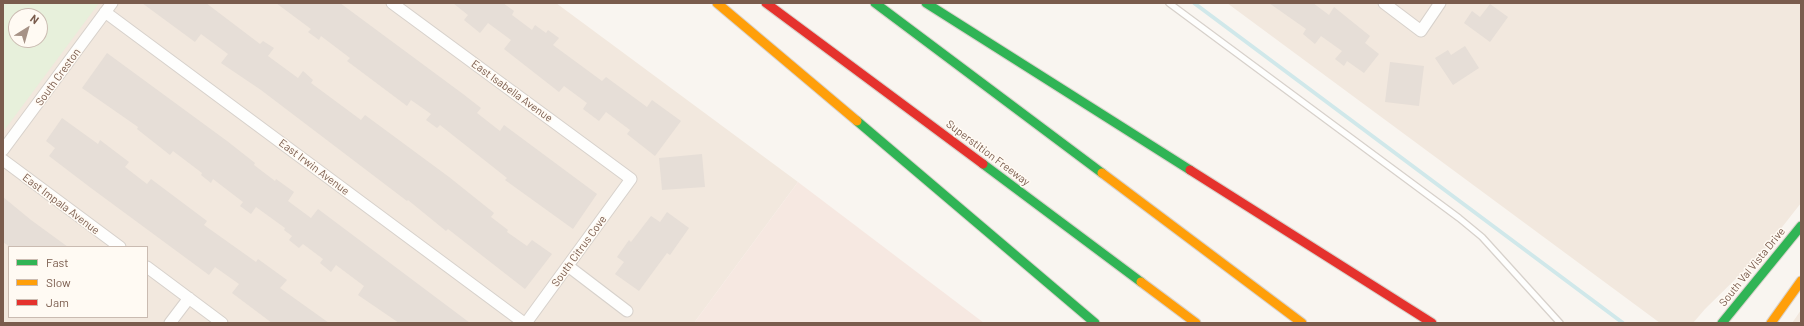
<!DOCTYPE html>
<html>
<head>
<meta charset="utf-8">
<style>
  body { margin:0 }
  #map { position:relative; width:1804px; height:326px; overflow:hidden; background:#f9f5f0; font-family:Barlow,sans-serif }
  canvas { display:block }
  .frame { position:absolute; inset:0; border:4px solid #7a5c4d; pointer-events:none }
  .legend { position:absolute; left:8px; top:246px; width:140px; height:72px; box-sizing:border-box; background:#fffaf3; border:1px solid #cabbb1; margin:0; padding:5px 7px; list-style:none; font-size:12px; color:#7a5c4d }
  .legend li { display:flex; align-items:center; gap:8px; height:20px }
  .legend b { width:20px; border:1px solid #cabbb1 }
  .north { position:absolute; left:8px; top:8px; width:40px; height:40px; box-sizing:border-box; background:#fffaf3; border:1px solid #cabbb1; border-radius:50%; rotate:37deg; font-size:11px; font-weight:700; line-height:16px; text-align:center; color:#7a5c4d }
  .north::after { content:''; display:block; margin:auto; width:14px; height:18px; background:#a69286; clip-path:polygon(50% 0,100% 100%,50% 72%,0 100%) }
</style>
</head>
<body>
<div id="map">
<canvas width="1804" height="326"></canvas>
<div class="frame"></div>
<ul class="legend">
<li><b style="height:5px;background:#30b455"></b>Fast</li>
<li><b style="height:5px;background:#ff9f0a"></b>Slow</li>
<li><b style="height:5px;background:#e5322d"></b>Jam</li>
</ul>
<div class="north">N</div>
</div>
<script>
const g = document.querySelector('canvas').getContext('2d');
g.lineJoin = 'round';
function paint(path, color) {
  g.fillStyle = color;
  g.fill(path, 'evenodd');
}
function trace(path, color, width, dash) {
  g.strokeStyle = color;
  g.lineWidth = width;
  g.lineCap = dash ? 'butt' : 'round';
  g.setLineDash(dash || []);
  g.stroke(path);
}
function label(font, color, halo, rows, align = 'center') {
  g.font = font + ' Barlow,sans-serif';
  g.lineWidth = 3;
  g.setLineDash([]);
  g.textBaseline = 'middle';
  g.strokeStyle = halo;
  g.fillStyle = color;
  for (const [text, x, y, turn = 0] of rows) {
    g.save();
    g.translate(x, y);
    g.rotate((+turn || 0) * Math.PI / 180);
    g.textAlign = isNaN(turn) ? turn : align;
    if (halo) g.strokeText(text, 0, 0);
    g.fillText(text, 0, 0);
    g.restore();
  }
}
paint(new Path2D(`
  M3,3H556L798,182L694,323H3ZM16,16H40V40H16ZM9,247H147V317H9Z
  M1227,3H1801V203L1761,254L1705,309L1693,323H1660Z
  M1801,310V323H1792Z`), '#f2e8de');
paint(new Path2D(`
  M798,182L984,323H694Z`), '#f6e8e1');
paint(new Path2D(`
  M3,3H99L3,132ZM16,16H40V40H16Z`), '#e7f0db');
trace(new Path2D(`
  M1194,3L1623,323`), '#d0e8ea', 4);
paint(new Path2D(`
  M142,3H206L260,44L263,41L274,48L268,56L298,78L303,71L313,80L311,83L361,120L365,115L449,177L494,213L491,217L508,230L507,232L527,246L532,240L552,254L525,289L448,229L446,231L408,200L407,201L261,90L221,63L228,54L201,34L195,42Z
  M276,3H340L463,94L481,108L477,113L500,131L504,125L597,194L573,229L505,180L507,178L440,125L437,128L426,120L431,114L411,100L407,106L347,61L350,58L321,36L319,40L308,32L311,29Z
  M453,3H503L514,11L512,15L532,30L535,25L546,33L548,30L559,38L553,45L602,81L606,77L647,107L652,100L681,121L655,156L627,134L630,130L606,112L599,121L583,109L587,103L564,86L559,92L504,49L511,40L488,23L480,33L464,20L468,15Z
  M1269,3H1313L1329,15L1334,7L1370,36L1365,43L1379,54L1364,73L1347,61L1344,66L1335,59L1342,51L1321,36L1315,44L1303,34L1306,29Z
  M1490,4L1508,17L1490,42L1464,23L1472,11L1480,17Z
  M1465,46L1479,68L1453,85L1435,58L1448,50L1451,55Z
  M107,53L227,141L255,163L254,165L275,181L276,179L294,192L288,201L311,218L318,209L470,323H399L358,295L364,286L336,265L331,272L320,263L323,259L303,244L299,248L289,240L292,236L284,230L285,228L256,207L251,214L240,206L243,202L213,179L211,183L201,175L202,173L173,151L170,155L137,129L138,127L82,88Z
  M1390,62L1424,66L1419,106L1385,102Z
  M62,118L98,144L100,140L129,162L125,167L147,184L151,179L207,221L204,225L256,262L258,259L287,280L280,288L329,323H272L232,293L239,284L215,267L209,275L91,188L49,156L55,148L46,141Z
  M702,154L705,187L662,190L659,158Z
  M3,197L31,220L68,247H10L3,242Z
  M667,212L689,228L670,255L667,253L639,291L615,274L624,262L617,257L629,240L631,242L651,216L660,222Z`), '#e6ded7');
const lane = new Path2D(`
  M1169,3L1459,218L1482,237L1560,323`);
const street = new Path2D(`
  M392,3L631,179L526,323
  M1384,3L1421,31L1440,3
  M105,12L524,323
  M3,150L112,3
  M3,160L120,247
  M568,266L627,311
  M147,267L222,323
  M170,323L189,298`);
const fast = new Path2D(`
  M875,3L1102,173
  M926,3L1190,170
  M857,121L1095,323
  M983,164L1141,282
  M1722,323L1801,226`);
const slow = new Path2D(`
  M717,3L857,121
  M1102,173L1302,323
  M1141,282L1196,323
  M1771,323L1801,281`);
const jam = new Path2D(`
  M766,3L983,164
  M1190,170L1432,323`);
trace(lane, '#d7d1cb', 8);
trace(street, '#d7d1cb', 13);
trace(fast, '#d9d2cb', 11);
trace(slow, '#d9d2cb', 11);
trace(jam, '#d9d2cb', 11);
trace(lane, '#fefefd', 5.5);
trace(street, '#fefefd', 11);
trace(fast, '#30b455', 9);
trace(slow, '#ff9f0a', 9);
trace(jam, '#e5322d', 9);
label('11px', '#7a5c4d', '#fffaf3', [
  ["South Creston",58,77,-54],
  ["East Isabella Avenue",512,91,36],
  ["Superstition Freeway",988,153,37],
  ["East Irwin Avenue",314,167,37],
  ["East Impala Avenue",61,204,37],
  ["South Citrus Cove",579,251,-54],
  ["South Val Vista Drive",1752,267,-51]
]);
</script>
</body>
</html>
